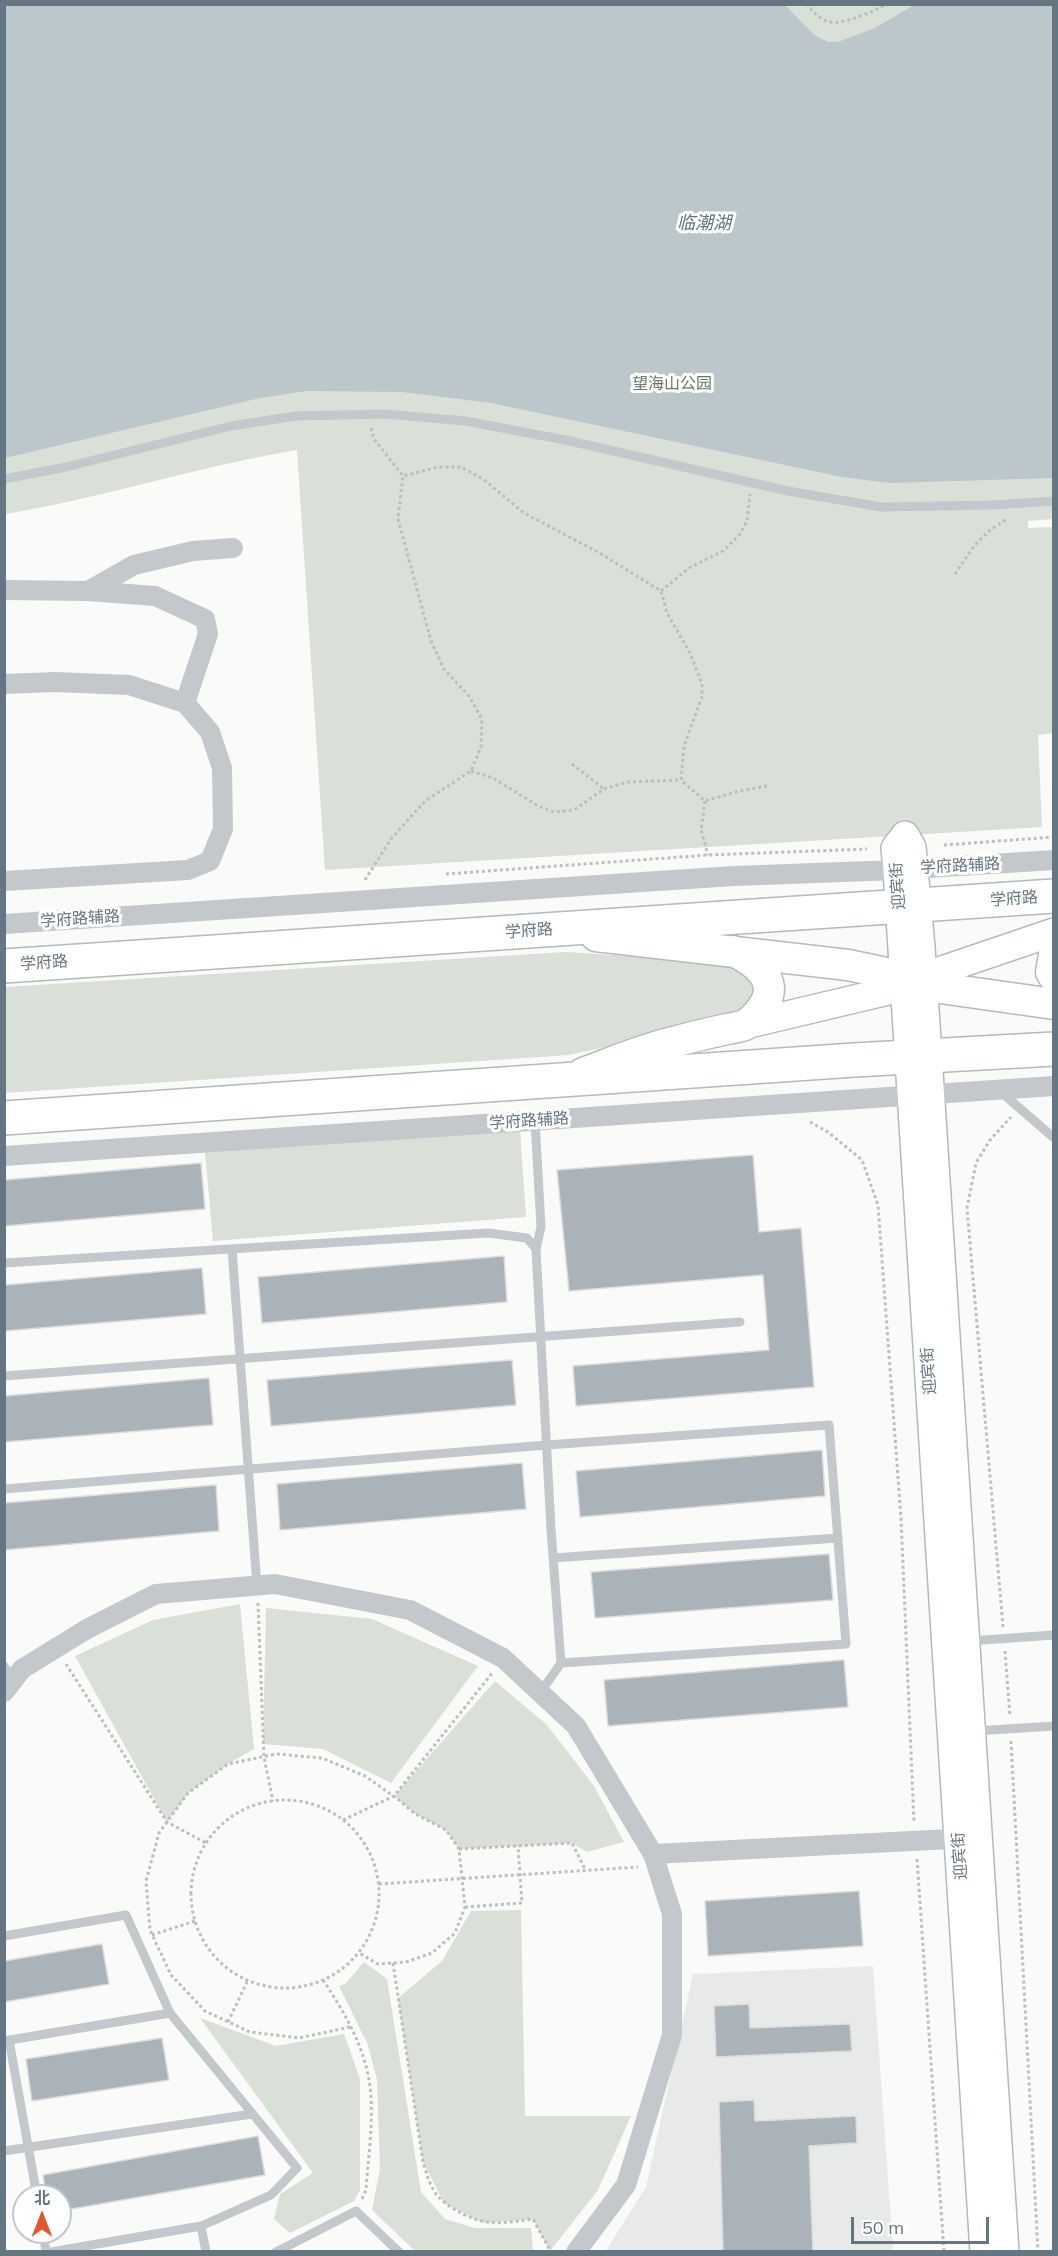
<!DOCTYPE html>
<html>
<head>
<meta charset="utf-8">
<style>
  body { margin:0 }
  #map { position:relative; width:1058px; height:2256px; overflow:hidden; background:#fafaf8; font-family:Mulish,"Noto Sans SC",sans-serif }
  canvas { display:block }
  .frame { position:absolute; inset:0; border:6px solid #657683; pointer-events:none }
  .north { position:absolute; left:12px; top:2184px; width:60px; height:60px; box-sizing:border-box; background:#fff; border:2px solid #c1c8cd; border-radius:50%; rotate:0deg; font-size:16px; font-weight:700; line-height:24px; text-align:center; color:#657683 }
  .north::after { content:''; display:block; margin:auto; width:21px; height:27px; background:#e4572e; clip-path:polygon(50% 0,100% 100%,50% 72%,0 100%) }
  .scale { position:absolute; left:851px; top:2217px; width:138px; height:27px; box-sizing:border-box; border:3px solid #657683; border-top:0; padding-left:8px; font-size:18px; line-height:21px; white-space:nowrap; color:#657683; -webkit-text-stroke:4px #fff; paint-order:stroke }
</style>
</head>
<body>
<div id="map">
<canvas width="1058" height="2256"></canvas>
<div class="frame"></div>
<div class="north">北</div>
<div class="scale">50 m</div>
</div>
<script>
const g = document.querySelector('canvas').getContext('2d');
g.lineJoin = 'round';
function paint(path, color) {
  g.fillStyle = color;
  g.fill(path, 'evenodd');
}
function trace(path, color, width, dash) {
  g.strokeStyle = color;
  g.lineWidth = width;
  g.lineCap = dash ? 'butt' : 'round';
  g.setLineDash(dash || []);
  g.stroke(path);
}
function label(font, color, halo, rows, align = 'center') {
  g.font = font + ' Mulish,"Noto Sans SC",sans-serif';
  g.lineWidth = 6;
  g.setLineDash([]);
  g.textBaseline = 'middle';
  g.strokeStyle = halo;
  g.fillStyle = color;
  for (const [text, x, y, turn = 0] of rows) {
    g.save();
    g.translate(x, y);
    g.rotate((+turn || 0) * Math.PI / 180);
    g.textAlign = isNaN(turn) ? turn : align;
    if (halo) g.strokeText(text, 0, 0);
    g.fillText(text, 0, 0);
    g.restore();
  }
}
paint(new Path2D(`
  M873,1966L893,2251L605,2252L646,2187L693,1974Z`), '#e8e9e9');
paint(new Path2D(`
  M4,5H1053V519L1028,521V528L1054,527V733L1038,735L1042,827L325,870L297,450C199,466 103,498 5,514Z
  M565,952L738,962L762,987L736,1019L569,1055L5,1093V987Z
  M520,1130L526,1217L213,1241L205,1152Z
  M240,1604L254,1749L228,1764L188,1793L167,1822L75,1656L153,1620Z
  M266,1608L372,1619L478,1666L391,1783L323,1749L263,1744Z
  M495,1681L547,1725L594,1786L624,1842L587,1852L572,1843L459,1849L446,1830L414,1813L394,1796Z
  M521,1910L525,2116H631L598,2190L550,2251L533,2219L483,2223L444,2203L423,2162L398,1998L442,1961L471,1911Z
  M364,1962L387,1979L421,2192L445,2219L475,2228H531L533,2251H415L372,2210L380,2169L377,2080L368,2045L339,1986L345,1984Z
  M200,2018L276,2046L344,2034L360,2079V2190L354,2201L290,2233L274,2219L280,2194L313,2173Z`), '#dadfd7');
paint(new Path2D(`
  M785,5L814,35L828,42H838L875,28L914,5H1053V478L890,483L842,477L491,403L402,392L307,391L260,398L5,458V5Z`), '#bbc7cb');
const building = new Path2D(`
  M753,1155L759,1232L801,1228L814,1387L576,1406L573,1366L769,1350L763,1275L569,1291L557,1170Z
  M201,1163L205,1209L4,1226V1180Z
  M504,1256L507,1302L262,1323L258,1277Z
  M202,1268L206,1314L4,1331V1285Z
  M512,1360L516,1405L271,1426L267,1380Z
  M209,1378L213,1425L4,1442V1396Z
  M822,1450L825,1496L580,1517L576,1471Z
  M522,1463L526,1509L280,1530L277,1484Z
  M216,1485L219,1531L4,1550V1503Z
  M829,1554L833,1600L595,1618L591,1572Z
  M844,1660L848,1707L608,1726L604,1680Z
  M859,1891L863,1946L708,1956L705,1901Z
  M102,1944L109,1984L4,2002V1961Z
  M749,2004L750,2028L850,2024L852,2051L716,2057L714,2006Z
  M162,2038L169,2080L32,2101L26,2059Z
  M754,2100L755,2121L856,2116L857,2143L809,2146L813,2252H723L719,2102Z
  M258,2136L265,2175L60,2211V2196H46L43,2175Z`);
paint(building, '#aab3b9');
trace(building, '#dcdcda', 1.5);
const secondary = new Path2D(`
  M906,977L922,976L945,969L1054,932
  M745,1025L905,987
  M984,2252L897,870L895,848L905,835L912,847L921,947L1005,2252`);
const primary = new Path2D(`
  M596,936L848,965L905,977
  M1054,955L1051,972L1054,977
  M905,987H933L1054,1004
  M583,1073C613,1062 643,1049 674,1042C691,1037 709,1033 727,1029C732,1028 740,1027 745,1025C752,1021 760,1012 764,1005C780,979 754,961 733,951`);
const highway = new Path2D(`
  M4,966L1054,896
  M4,1118L854,1060L1054,1049`);
trace(secondary, '#b3babf', 30);
trace(primary, '#b5babe', 33);
trace(highway, '#b4b9bd', 36);
trace(new Path2D(`
  M806,4C813,11 820,20 830,22C843,25 875,11 886,4
  M371,428L374,439L403,476L438,467H461L483,479L524,513L598,552L661,591L667,613L690,653L702,684V697L684,746L681,780L705,801L739,791L767,786
  M955,574L974,546L989,531L1008,518
  M661,591L689,568L723,551L740,534L747,521L750,494
  M572,764L604,789
  M471,771L493,778L538,806L554,812L574,810L604,789L627,782L681,780
  M705,801L701,830L708,855
  M944,845L1054,837
  M446,874L708,855L867,849
  M365,880L391,839L425,801L471,771L481,747L482,719L469,696L444,669L431,641L398,519L403,476
  M810,1122L828,1132L862,1160L878,1205L901,1518L914,1823
  M258,1603L264,1757L273,1801
  M1003,1627L967,1208L976,1163L990,1140L1011,1117
  M1005,1651L1010,1717
  M66,1664L167,1822L206,1843
  M1011,1741L1038,2252
  M191 1894a94 94 0 1 1 188 0a94 94 0 1 1-188 0Z
  M343,1820L394,1796L493,1672
  M459,1849L572,1843L585,1869
  M917,1859L944,2252
  M379,1884L638,1867
  M465,1907L522,1903L518,1846
  M152,1935L195,1921
  M393,1963L423,2162C426,2171 428,2180 433,2189C437,2197 445,2203 452,2208C484,2227 498,2224 533,2219L551,2252
  M323,1980C343,2010 363,2044 369,2080C375,2111 368,2159 366,2190L362,2199
  M228,2022L247,1982
  M350,2027L299,2038L250,2032L205,2011L171,1975L150,1930L146,1881L159,1833L188,1793L228,1764L276,1754L322,1758L365,1776L399,1800L414,1813L446,1830L459,1849L465,1907L455,1933L432,1953L406,1962L378,1964L359,1953`), '#bbbfc2', 3, [3, 3]);
trace(new Path2D(`
  M4,479L66,467L231,426L296,416L384,414L466,421L570,441L788,491L881,507L993,505L1054,501
  M1001,1092L1054,1138
  M535,1120L541,1227L536,1249L551,1529L561,1663L540,1693
  M232,1249L257,1586
  M4,1263L488,1233L527,1238L536,1249
  M4,1376L740,1322
  M4,1489L547,1445L829,1425L846,1644L561,1663
  M553,1558L838,1538
  M969,1641L1054,1635
  M4,1666L13,1681
  M975,1731L1054,1726
  M4,1936L126,1915L170,2013L297,2168L271,2195L201,2226L51,2252
  M9,2040L37,2196
  M4,2041L170,2013
  M4,2151L252,2114
  M201,2226L206,2252
  M43,2232L46,2252
  M276,2252L356,2211L399,2252`), '#c3c8cc', 9);
trace(new Path2D(`
  M4,590L88,591L155,596L205,619L208,634L185,703
  M88,591L134,565L193,551L233,548
  M4,684L55,682L129,685L185,703L210,732L222,768L223,829L210,861L188,870L4,881
  M4,924L734,876L897,870L1054,860
  M4,1156L1054,1086
  M4,1692L22,1669L87,1629L156,1594L275,1584L410,1610L503,1658L576,1726L653,1854L672,1914V2035L626,2185L576,2252
  M653,1854L971,1838`), '#c3c8cc', 20);
trace(secondary, '#fff', 27);
trace(primary, '#fff', 30);
trace(highway, '#fff', 33);
label('16px', '#687a64', '#fff', [
  ["望海山公园",672,384]
]);
label('16px', '#657683', '#fff', [
  ["学府路辅路",960,866,-3],
  ["迎宾街",898,886,-94],
  ["学府路",1014,899,-4],
  ["学府路辅路",80,919,-4],
  ["学府路",529,931,-4],
  ["学府路",44,963,-4],
  ["学府路辅路",529,1121,-4],
  ["迎宾街",929,1371,-94],
  ["迎宾街",960,1856,-94]
]);
label('italic 18px', '#60757c', '#fff', [
  ["临潮湖",704,224]
]);
</script>
</body>
</html>
